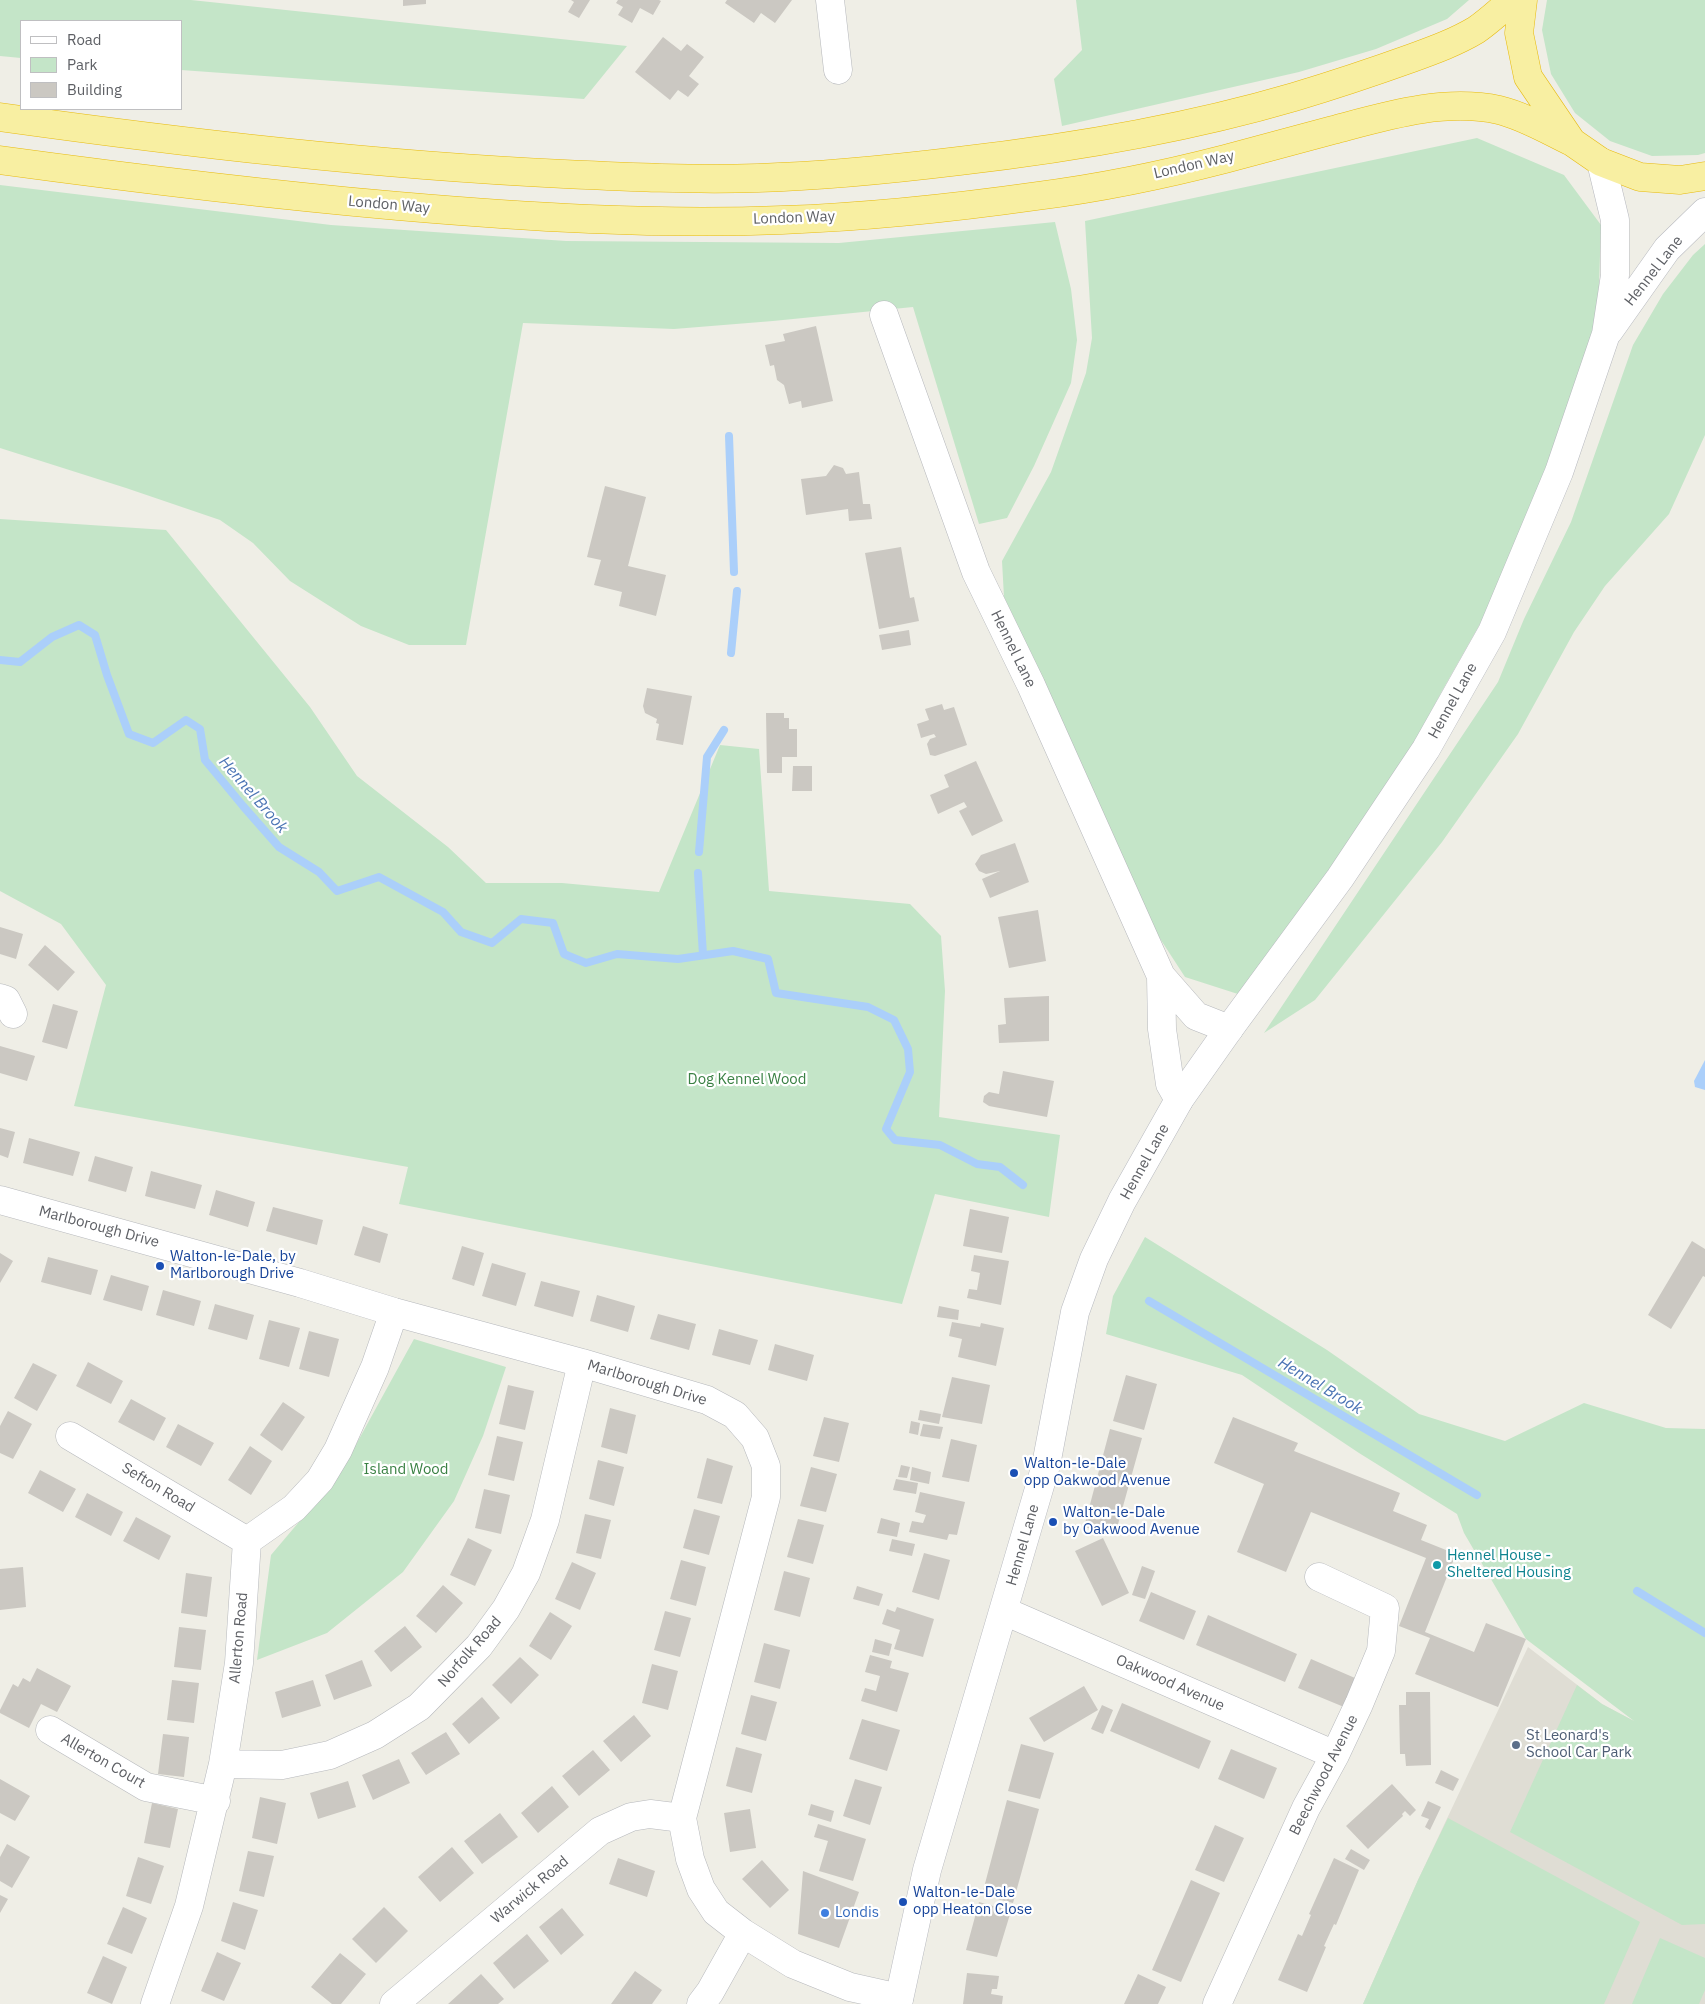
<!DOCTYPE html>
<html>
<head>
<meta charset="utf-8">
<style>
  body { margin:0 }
  #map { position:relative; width:1705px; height:2004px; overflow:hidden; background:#efeee6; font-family:"IBM Plex Sans",sans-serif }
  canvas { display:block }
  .legend { position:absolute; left:20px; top:20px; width:162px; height:90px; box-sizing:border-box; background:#fff; border:1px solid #bfbfc1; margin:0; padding:6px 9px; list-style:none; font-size:15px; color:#5e6065 }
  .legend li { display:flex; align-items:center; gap:10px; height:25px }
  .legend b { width:25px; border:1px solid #bfbfc1 }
</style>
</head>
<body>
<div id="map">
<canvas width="1705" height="2004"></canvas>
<ul class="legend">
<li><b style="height:6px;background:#fff"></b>Road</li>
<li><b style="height:14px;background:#c4e5c8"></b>Park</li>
<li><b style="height:14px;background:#cbc8c2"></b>Building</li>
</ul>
</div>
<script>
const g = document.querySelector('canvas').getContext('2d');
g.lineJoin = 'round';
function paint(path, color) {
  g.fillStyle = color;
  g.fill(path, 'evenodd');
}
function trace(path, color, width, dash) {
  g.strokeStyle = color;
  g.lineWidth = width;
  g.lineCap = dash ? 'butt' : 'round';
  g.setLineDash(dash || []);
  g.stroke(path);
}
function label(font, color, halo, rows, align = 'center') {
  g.font = font + ' "IBM Plex Sans",sans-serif';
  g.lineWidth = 4.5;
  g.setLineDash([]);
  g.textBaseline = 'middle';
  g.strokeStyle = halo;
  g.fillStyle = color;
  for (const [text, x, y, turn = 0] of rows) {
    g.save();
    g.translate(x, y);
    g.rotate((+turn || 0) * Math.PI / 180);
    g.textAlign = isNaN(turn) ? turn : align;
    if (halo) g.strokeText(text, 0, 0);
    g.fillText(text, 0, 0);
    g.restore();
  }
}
paint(new Path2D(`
  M1528,1647L1602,1704L1705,1759V2004H1363L1418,1880Z`), '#dfddd4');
paint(new Path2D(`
  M0,0H191L627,46L584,99L181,70V21H21V58L0,56Z
  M1076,0H1469L1447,19L1376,49L1299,72L1062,126L1054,79L1082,50Z
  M1547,0H1705V153L1698,155L1652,156L1610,141L1575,113L1551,74L1542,30Z
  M1477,138L1564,175L1601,225L1598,316L1555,457L1510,571L1442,691L1392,785L1241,995L1185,977L1157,934L1004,597L1002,561L1051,472L1086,373L1092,338L1085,221Z
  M0,185L331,225L566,241L839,243L1055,222L1071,289L1077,340L1071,383L1034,466L1007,518L979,524L913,307L773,321L674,329L523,323L466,645H409L361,626L290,581L253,543L220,520L126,488L0,448Z
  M1705,244V435L1669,514L1605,586L1574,632L1518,734L1442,842L1315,1000L1264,1033L1498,682L1524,619L1571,522L1633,345L1663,294L1693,255Z
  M0,519L166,530L310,707L357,776L448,847L486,883H562L659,892L720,745L759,749L769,891L910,904L941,936L945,991L939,1117L1060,1135L1049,1217L935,1194L902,1304L399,1204L408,1167L74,1106L106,985L61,924L0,891Z
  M1145,1237L1327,1350L1419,1414L1505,1441L1584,1403L1666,1428L1705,1429V1924L1682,1925L1510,1832L1577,1685L1602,1704L1634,1721L1526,1639L1464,1533L1457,1514L1359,1453L1242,1375L1106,1334L1113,1296Z
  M414,1339L506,1367L483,1436L454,1501L403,1572L327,1633L257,1660L271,1555L326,1490L353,1450Z
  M1448,1818L1640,1922L1604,2004H1363L1418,1880Z
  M1660,1938L1705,1958V1990L1699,2004H1632Z`), '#c4e5c8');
paint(new Path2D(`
  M1705,1060V1090L1695,1087L1694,1081Z`), '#abcffa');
trace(new Path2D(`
  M729,436L734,572
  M731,653L737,591
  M0,660L20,662L52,637L79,625L95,635L107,675L129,734L153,743L186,720L200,729L205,760L243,806L279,847L319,872L337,891L379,877L443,912L461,932L492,943L521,919L553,923L564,954L586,963L617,954L678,959L733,951L768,959L776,993L868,1007L894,1020L908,1049L910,1072L886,1129L895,1140L940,1145L977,1164L1000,1167L1023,1185
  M699,852L707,757L724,730
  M698,873L703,955
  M1149,1301L1477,1495
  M1637,1591L1705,1633`), '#abcffa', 8);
paint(new Path2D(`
  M403,0H426V4L403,6Z
  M571,0H590L579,18L568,12L574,2Z
  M618,0H659L661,1L653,15L640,8L632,23L618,15L623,7L616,3Z
  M727,0H792L775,23L761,13L754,23L725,3Z
  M663,37L681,51L687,44L704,57L689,76L699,84L688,97L678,90L670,100L635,72Z
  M816,326L833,401L802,408L801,401L789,404L784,385L777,380L774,365L770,366L765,345L785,341L783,334Z
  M834,465L843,468L846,474L859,472L863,504H870L872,519L849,521L848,509L806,515L801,479L826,476Z
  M605,486L646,497L628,566L666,575L656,616L619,606L622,592L594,585L601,560L587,557Z
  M901,547L910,598L914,597L919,621L879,629L865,553Z
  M909,630L911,645L882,650L879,635Z
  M647,688L692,696L683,745L656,740L659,724L656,723L657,719L645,713L643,706Z
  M942,704L944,710L954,707L967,745L935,756L930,755L927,744L930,739L936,737L934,734L921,738L917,724L929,720L925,709Z
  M766,713H784V718H789V729H797V757H782V773H767Z
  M976,761L1003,821L972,836L959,811L967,807L964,802L938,814L930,795L949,787L944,775Z
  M793,766H812V791H792Z
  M1015,843L1029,882L990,898L982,879L1000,871L986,874L979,871L975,864L981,855Z
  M1038,910L1046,961L1009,968L998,917Z
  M0,927L23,934L16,959L0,954Z
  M45,945L75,972L58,991L28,965Z
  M1049,996V1041L999,1043L998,1025L1006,1024L1004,998Z
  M53,1004L78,1011L67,1049L42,1042Z
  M0,1046L35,1056L27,1081L0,1073Z
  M1003,1071L1054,1081L1047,1117L989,1106L983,1102L984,1096L989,1092L999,1094Z
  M0,1128L15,1132L8,1158L0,1155Z
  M29,1138L80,1152L73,1176L23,1163Z
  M95,1156L133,1167L126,1192L88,1181Z
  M151,1171L202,1185L195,1209L145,1196Z
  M216,1190L255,1202L248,1227L209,1215Z
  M273,1207L323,1220L317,1245L266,1231Z
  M970,1209L1009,1217L1002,1253L963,1246Z
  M363,1226L388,1234L380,1263L354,1255Z
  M1692,1241L1705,1249V1277L1703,1276L1671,1329L1648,1315Z
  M462,1246L484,1253L474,1286L452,1279Z
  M0,1253L13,1261L0,1283Z
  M974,1255L1009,1261L1001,1305L967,1298L969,1289L977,1290L980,1273L971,1271Z
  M48,1257L98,1270L91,1295L41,1282Z
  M492,1263L526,1273L516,1306L482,1296Z
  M111,1275L149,1286L142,1311L103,1300Z
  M541,1281L580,1291L573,1317L534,1306Z
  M163,1290L201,1301L194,1326L156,1315Z
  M597,1295L635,1306L628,1332L590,1321Z
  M215,1304L254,1315L247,1340L208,1329Z
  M939,1306L959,1310L958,1320L937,1317Z
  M658,1314L696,1324L689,1350L650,1339Z
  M269,1320L300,1328L289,1367L259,1359Z
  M952,1322L980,1327L981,1323L1004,1328L996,1366L958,1357L962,1339L949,1336Z
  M719,1329L758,1340L750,1365L712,1355Z
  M309,1331L339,1339L329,1377L299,1369Z
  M775,1344L814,1355L807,1381L768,1370Z
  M88,1362L123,1381L111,1404L76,1386Z
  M33,1363L57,1375L37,1411L14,1398Z
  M1126,1375L1157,1384L1144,1430L1113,1421Z
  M952,1377L990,1385L982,1424L942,1417Z
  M508,1385L534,1391L525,1430L499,1424Z
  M131,1399L166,1418L154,1441L118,1422Z
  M283,1402L305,1417L282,1451L260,1435Z
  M610,1408L636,1415L627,1454L601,1447Z
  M920,1410L941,1414L939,1424L918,1420Z
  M8,1411L32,1424L13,1459L0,1453V1426Z
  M824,1417L849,1423L839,1462L813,1456Z
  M1233,1417L1298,1443L1294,1451L1400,1493L1393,1511L1427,1525L1421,1540L1456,1554L1425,1632L1474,1652L1486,1623L1526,1639L1498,1707L1415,1674L1430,1638L1399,1626L1426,1558L1311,1512L1286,1572L1237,1552L1264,1484L1214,1463Z
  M911,1421L920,1423L918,1435L909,1433Z
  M178,1424L214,1443L201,1466L166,1447Z
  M923,1424L943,1427L940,1439L920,1436Z
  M1110,1429L1142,1438L1115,1535L1084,1527Z
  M497,1436L523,1442L514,1481L488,1475Z
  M951,1439L977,1445L969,1482L942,1477Z
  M250,1446L272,1461L251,1495L228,1480Z
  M707,1458L733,1466L722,1504L697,1498Z
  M598,1460L624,1467L614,1506L589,1499Z
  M901,1465L910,1467L907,1478L898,1477Z
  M811,1467L837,1474L826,1512L800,1506Z
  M912,1467L931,1472L929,1484L910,1480Z
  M40,1470L76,1489L63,1512L28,1493Z
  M896,1479L918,1483L916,1494L893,1490Z
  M484,1489L510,1495L501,1534L475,1528Z
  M920,1492L965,1502L957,1535L949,1534L947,1540L909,1532L912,1521L923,1523L926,1515L915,1512Z
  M87,1493L123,1512L111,1536L75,1517Z
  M694,1509L720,1516L709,1555L683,1548Z
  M585,1514L611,1520L601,1559L576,1553Z
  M136,1517L171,1536L159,1560L123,1541Z
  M881,1518L900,1523L897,1537L877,1533Z
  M798,1519L824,1525L813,1564L787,1557Z
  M468,1538L492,1550L475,1586L450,1575Z
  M1103,1538L1129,1593L1102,1606L1075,1551Z
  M892,1539L915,1544L912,1556L889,1551Z
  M924,1553L950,1560L939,1600L912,1592Z
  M681,1560L706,1567L696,1606L670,1599Z
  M572,1562L596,1573L580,1610L555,1599Z
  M1142,1566L1155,1571L1145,1599L1132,1595Z
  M23,1567L26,1607L0,1610V1569Z
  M784,1571L810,1578L800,1617L774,1610Z
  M186,1573L212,1577L207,1617L181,1613Z
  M443,1585L463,1603L436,1633L416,1616Z
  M857,1586L883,1594L879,1606L853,1599Z
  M1151,1592L1196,1611L1184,1640L1139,1621Z
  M897,1607L934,1619L923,1657L894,1649L900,1630L882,1624L887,1609L895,1612Z
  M665,1611L691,1618L680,1657L654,1650Z
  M550,1612L572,1626L551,1660L529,1646Z
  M1208,1615L1297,1654L1285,1682L1196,1645Z
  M405,1626L422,1647L391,1672L374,1651Z
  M179,1627L206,1630L201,1670L174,1667Z
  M875,1639L892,1644L889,1656L872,1652Z
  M764,1643L790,1650L780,1689L754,1682Z
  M870,1655L892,1661L890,1668L909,1673L897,1712L861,1701L865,1688L876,1691L880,1676L865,1672Z
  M520,1657L539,1675L511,1704L492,1685Z
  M1311,1659L1355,1678L1344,1707L1298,1688Z
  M362,1660L372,1686L334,1700L325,1675Z
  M652,1664L678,1671L668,1710L642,1703Z
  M37,1668L71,1686L57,1712L41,1704L29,1728L0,1713V1710L13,1684L18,1687L23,1678L30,1682Z
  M172,1680L199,1683L194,1723L167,1720Z
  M313,1680L321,1706L282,1718L275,1692Z
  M1084,1686L1098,1710L1044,1742L1029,1718Z
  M1406,1692H1430L1431,1765L1406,1766L1405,1754H1400L1399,1705H1406Z
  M751,1695L777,1702L766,1741L741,1734Z
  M482,1697L500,1718L469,1744L452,1724Z
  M1122,1703L1211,1741L1199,1769L1110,1731Z
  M1102,1705L1113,1710L1103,1734L1091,1729Z
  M634,1715L651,1736L621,1762L603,1741Z
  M862,1719L900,1730L887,1771L849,1759Z
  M446,1732L460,1754L426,1775L411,1753Z
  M163,1734L189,1737L184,1777L158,1774Z
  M1021,1744L1054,1753L1040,1799L1008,1791Z
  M736,1747L762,1754L752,1793L726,1786Z
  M1231,1749L1277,1768L1264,1799L1218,1779Z
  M593,1750L610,1770L579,1796L562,1776Z
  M399,1759L410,1783L373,1800L362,1775Z
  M1441,1770L1459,1779L1453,1791L1435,1783Z
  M0,1779L30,1796L15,1821L0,1813Z
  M855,1779L882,1787L870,1825L843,1816Z
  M348,1781L356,1807L318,1819L310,1793Z
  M1392,1784L1416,1810L1410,1816L1405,1811L1402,1814L1403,1816L1368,1849L1346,1826Z
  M552,1786L569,1807L538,1833L521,1813Z
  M260,1797L286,1803L277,1844L252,1838Z
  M1007,1800L1039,1809L1013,1903L982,1895Z
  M1428,1801L1441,1807L1430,1830L1425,1827L1429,1819L1421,1816Z
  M152,1803L178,1809L170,1848L144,1843Z
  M811,1804L834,1811L831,1822L808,1815Z
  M750,1809L756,1848L730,1852L724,1813Z
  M500,1813L518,1837L482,1864L464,1841Z
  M818,1824L866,1839L853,1881L819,1871L828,1841L814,1837Z
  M1215,1825L1244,1838L1224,1882L1195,1870Z
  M7,1844L30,1857L12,1888L0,1881V1857Z
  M452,1847L474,1873L440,1902L418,1877Z
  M1351,1849L1370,1860L1364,1870L1345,1859Z
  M248,1851L274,1856L264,1897L239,1891Z
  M138,1857L164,1866L151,1904L126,1896Z
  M618,1858L655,1871L647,1897L609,1884Z
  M1334,1858L1359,1870L1336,1925L1334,1924L1324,1946L1326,1947L1307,1992L1278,1980L1298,1934L1302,1936L1311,1915L1309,1914Z
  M762,1860L789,1890L770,1908L742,1879Z
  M803,1871L859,1892L839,1948L798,1934Z
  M1191,1880L1220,1893L1181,1982L1152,1970Z
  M0,1895L8,1899L0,1913Z
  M233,1902L258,1910L245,1950L221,1941Z
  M979,1902L1011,1911L997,1957L966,1950Z
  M123,1907L147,1918L132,1954L107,1944Z
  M384,1907L408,1931L376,1963L352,1939Z
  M562,1908L584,1935L561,1955L539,1927Z
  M527,1934L549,1961L514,1989L493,1963Z
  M217,1952L241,1963L224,2001L201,1991Z
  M340,1953L366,1974L341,2004H332L311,1987Z
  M103,1956L127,1967L112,2004L87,1993Z
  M635,1971L662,1990L652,2004H611Z
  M967,1973L999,1976L997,1989H992L991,1994L1003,1996L1002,2004H963Z
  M481,1974L504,1999L498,2004H448Z
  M1138,1974L1166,1987L1158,2004H1124Z`), '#cbc8c2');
const minor = new Path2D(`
  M830,0L838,70
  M884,315L976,572L1031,685L1161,976L1196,1016L1229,1029
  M1161,976L1162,1029L1170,1084L1179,1100
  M0,998L6,1000L13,1014
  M0,1200L300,1283L394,1312L582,1363L707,1400L735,1415L755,1438L766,1466V1497L682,1818L690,1859L701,1889L716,1912L743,1933L793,1964L850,1987L899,1998
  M70,1436L247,1541
  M1004,1611L1335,1755
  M50,1730L146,1787L216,1801
  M223,1764L282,1765L330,1755L375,1735L419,1707L479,1646L506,1609L526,1573L545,1520L582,1363
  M155,2004L189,1906L223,1764L239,1663L247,1541L294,1508L320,1480L338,1450L375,1367L394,1312
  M394,2004L600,1831L631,1817L650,1814L682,1818
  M701,2004L710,1992L743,1933
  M1217,2004L1306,1808L1335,1755L1359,1704L1381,1651L1385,1608L1319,1577`);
const secondary = new Path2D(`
  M1609,331L1667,249L1705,212
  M898,2004L927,1870L1046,1465L1075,1312L1094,1259L1122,1201L1179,1100L1229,1029L1340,878L1426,749L1492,632L1559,472L1606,334L1615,275V220L1601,162`);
const trunk = new Path2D(`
  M1523,0L1519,33L1528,77L1572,142L1601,162L1640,177L1680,180L1705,176
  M0,117C187,143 375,165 564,174C628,177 693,180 758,178C825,176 893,169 959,161C1072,148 1185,129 1294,97C1334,85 1373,72 1412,58C1434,50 1456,42 1476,30C1489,21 1500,11 1512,0
  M0,160C132,178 265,194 398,206C525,217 654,225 782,220C867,217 952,208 1037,196C1100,188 1163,175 1225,159C1261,149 1297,140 1333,130C1386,116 1444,98 1499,110C1524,116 1549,131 1572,142`);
trace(minor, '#b6b8bc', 29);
trace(secondary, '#b7b9bf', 29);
trace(trunk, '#e7ba0e', 29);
trace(minor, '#fff', 28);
trace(secondary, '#fff', 28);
trace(trunk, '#f8efa2', 28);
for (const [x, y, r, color] of [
  [160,1266,5,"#1a4fb4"],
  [1014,1473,5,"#1a4fb4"],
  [1053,1522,5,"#1a4fb4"],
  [1437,1565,5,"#0f9aa8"],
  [1516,1745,5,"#5c6f8a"],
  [903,1902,5,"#1a4fb4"],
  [825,1913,5,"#3f7fe0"]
]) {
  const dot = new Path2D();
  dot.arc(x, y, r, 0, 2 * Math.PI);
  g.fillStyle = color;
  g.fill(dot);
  trace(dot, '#fff', 2);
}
label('15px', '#5e6065', '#fff', [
  ["London Way",1194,165,-13],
  ["London Way",389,205,5],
  ["London Way",794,218,-2],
  ["Hennel Lane",1654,271,-52],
  ["Hennel Lane",1013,649,64],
  ["Hennel Lane",1453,701,-61],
  ["Hennel Lane",1145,1162,-61],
  ["Marlborough Drive",99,1227,15],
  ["Marlborough Drive",647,1383,17],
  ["Sefton Road",158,1488,31],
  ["Hennel Lane",1023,1545,-74],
  ["Allerton Road",239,1638,-85],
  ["Norfolk Road",470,1652,-49],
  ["Oakwood Avenue",1170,1683,24],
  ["Allerton Court",103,1761,30],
  ["Beechwood Avenue",1324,1775,-63],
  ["Warwick Road",530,1890,-40]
]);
label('15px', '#3a8144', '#fff', [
  ["Dog Kennel Wood",747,1080],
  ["Island Wood",406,1470]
]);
label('15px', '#164399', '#fff', [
  ["Walton-le-Dale, by",170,1257],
  ["Marlborough Drive",170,1274],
  ["Walton-le-Dale",1024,1464],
  ["opp Oakwood Avenue",1024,1481],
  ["Walton-le-Dale",1063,1513],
  ["by Oakwood Avenue",1063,1530],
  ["Walton-le-Dale",913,1893],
  ["opp Heaton Close",913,1910]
], 'left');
label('15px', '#0d838f', '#fff', [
  ["Hennel House -",1447,1556],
  ["Sheltered Housing",1447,1573]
], 'left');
label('15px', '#4e5e75', '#fff', [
  ["St Leonard's",1526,1736],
  ["School Car Park",1526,1753]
], 'left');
label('15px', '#366cbe', '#fff', [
  ["Londis",835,1913]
], 'left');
label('italic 16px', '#4b74b4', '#fff', [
  ["Hennel Brook",253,795,49],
  ["Hennel Brook",1320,1386,31]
]);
</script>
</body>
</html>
